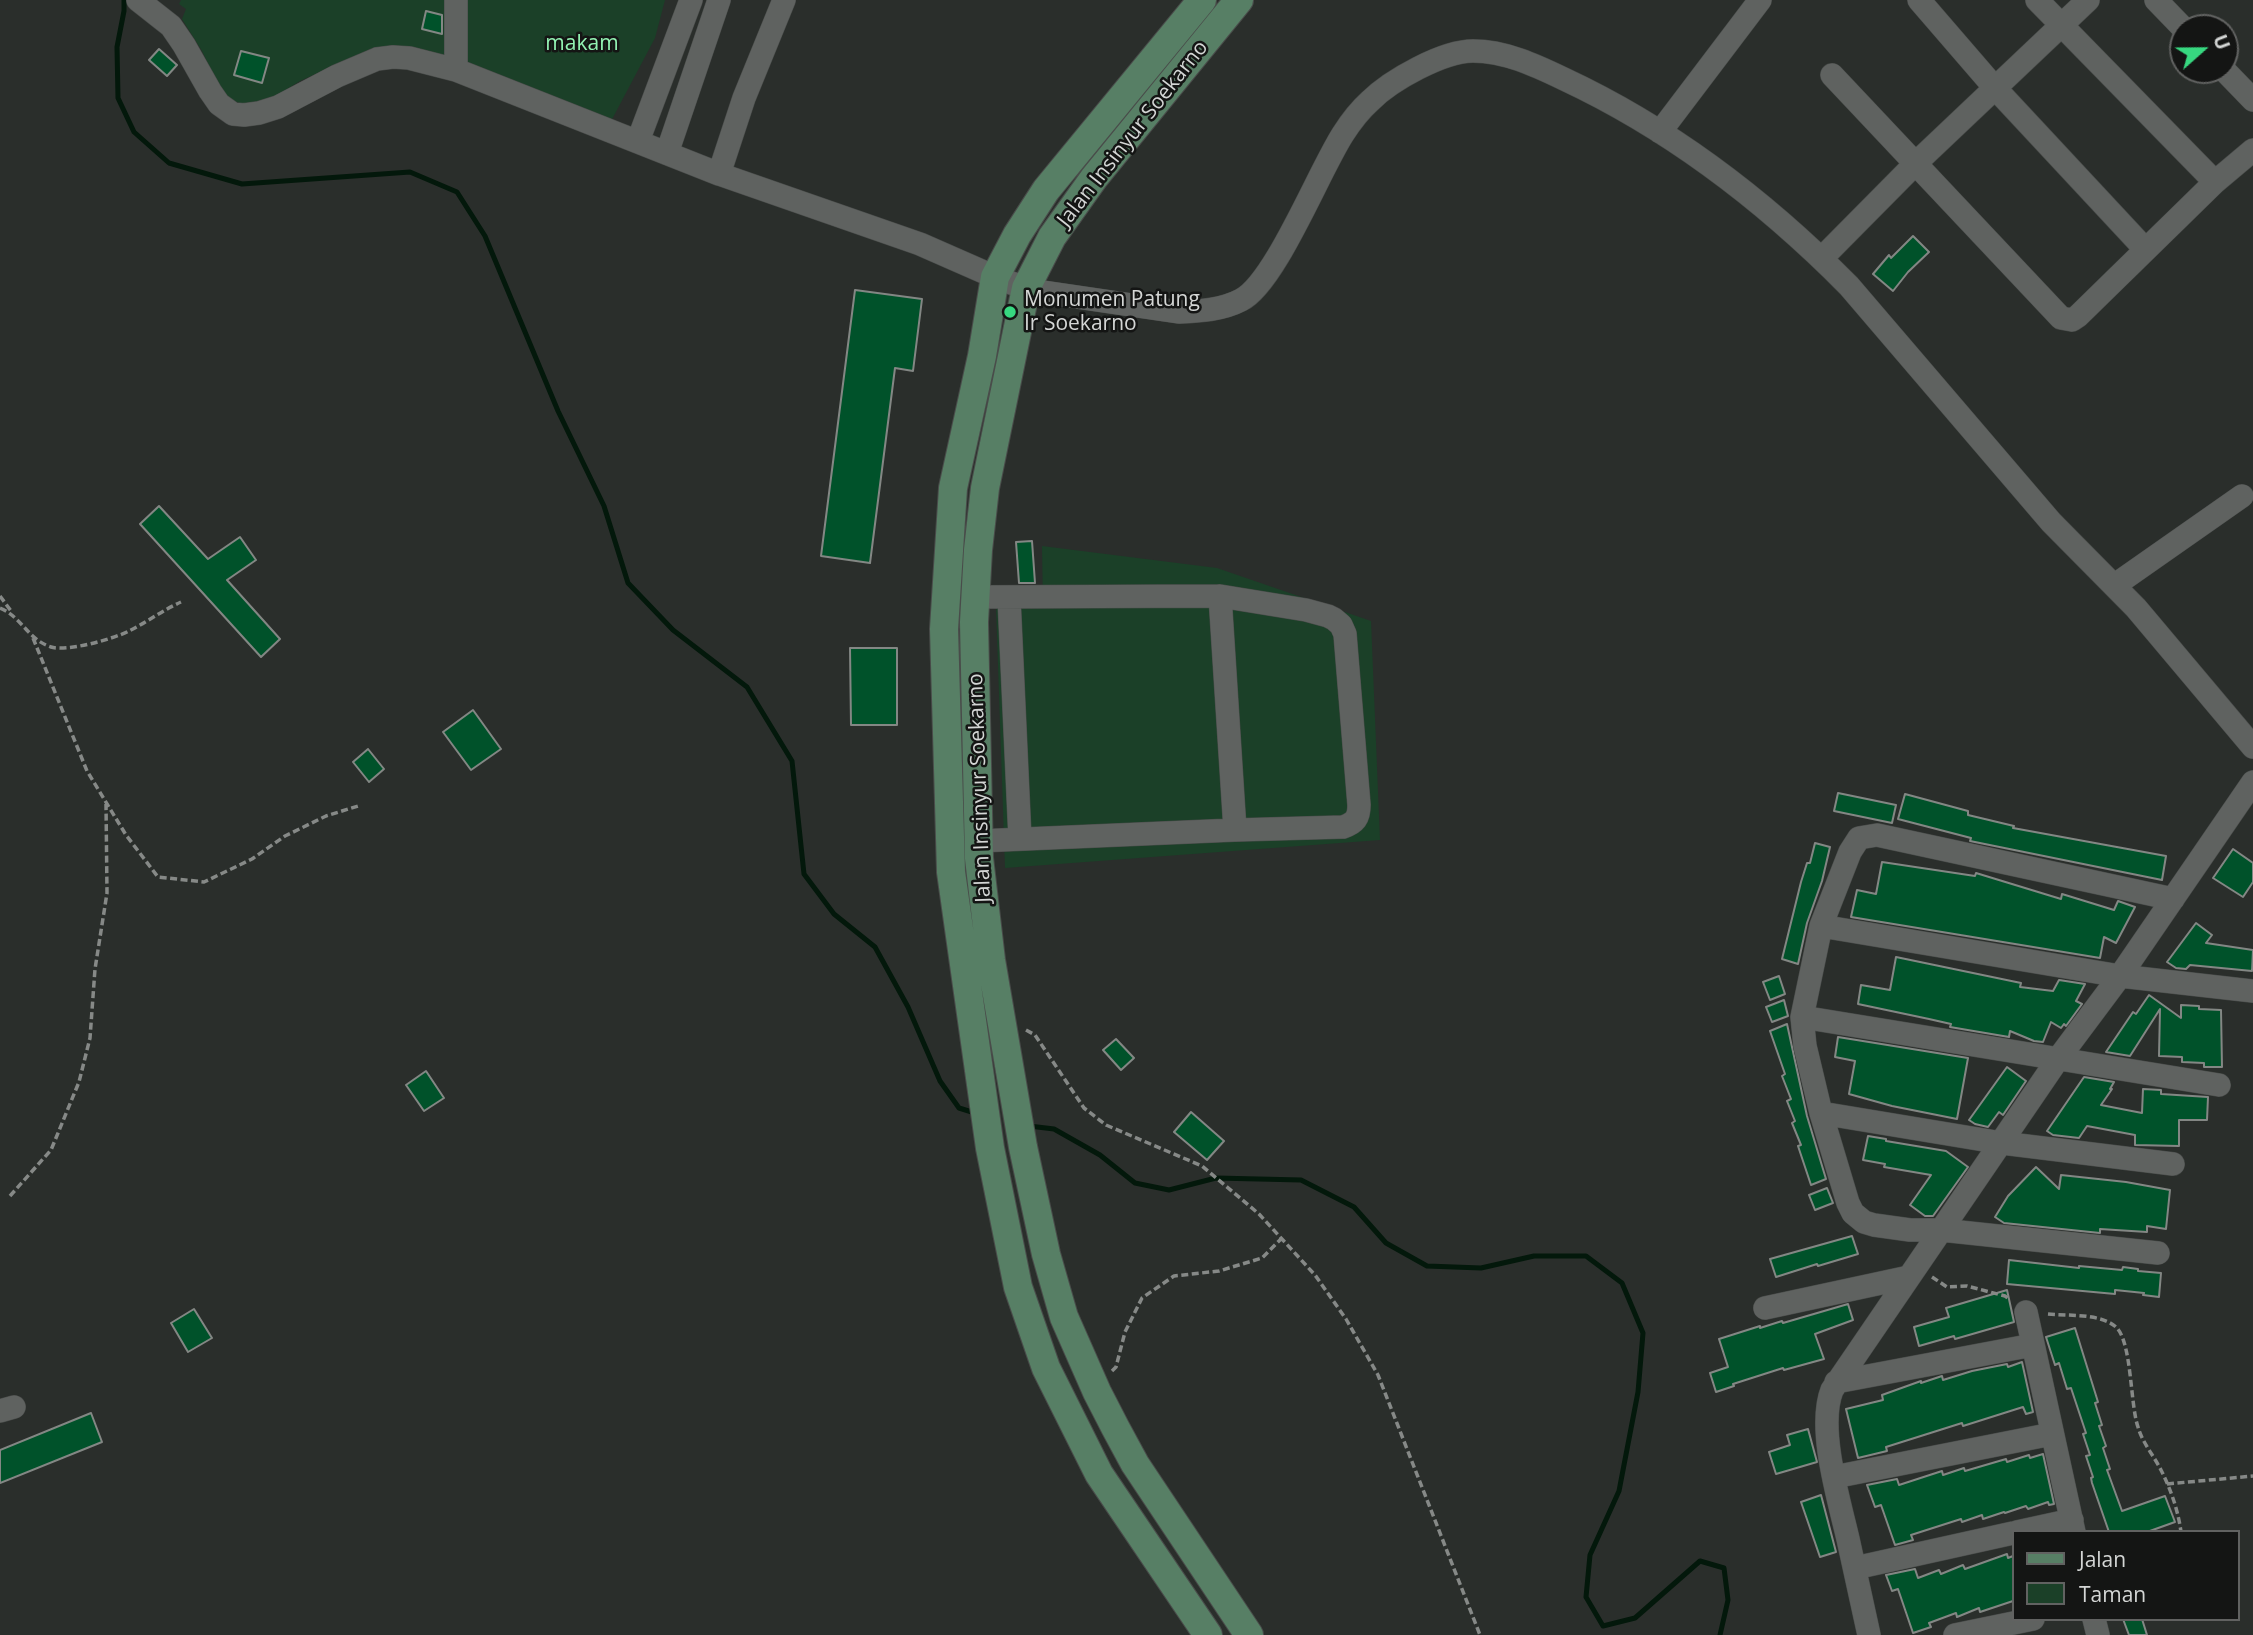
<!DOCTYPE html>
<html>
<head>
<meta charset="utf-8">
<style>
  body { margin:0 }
  #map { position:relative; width:2253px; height:1635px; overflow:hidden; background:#2a2e2b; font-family:"Open Sans",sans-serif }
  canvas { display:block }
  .legend { position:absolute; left:2012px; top:1530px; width:228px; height:91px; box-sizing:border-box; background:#141514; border:2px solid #616261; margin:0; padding:9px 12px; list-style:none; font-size:21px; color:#d4d6d5 }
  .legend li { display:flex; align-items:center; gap:14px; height:35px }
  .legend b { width:35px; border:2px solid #616261 }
  .north { position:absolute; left:2169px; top:14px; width:70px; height:70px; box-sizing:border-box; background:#141514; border:2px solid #616261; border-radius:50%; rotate:69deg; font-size:19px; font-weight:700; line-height:28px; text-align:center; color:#d4d6d5 }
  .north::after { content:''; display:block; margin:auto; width:24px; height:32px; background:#37d880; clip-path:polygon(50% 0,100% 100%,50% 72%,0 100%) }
</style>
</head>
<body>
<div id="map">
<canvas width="2253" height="1635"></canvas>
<ul class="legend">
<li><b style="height:9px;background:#577f65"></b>Jalan</li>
<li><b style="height:19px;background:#1b4028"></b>Taman</li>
</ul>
<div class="north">U</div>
</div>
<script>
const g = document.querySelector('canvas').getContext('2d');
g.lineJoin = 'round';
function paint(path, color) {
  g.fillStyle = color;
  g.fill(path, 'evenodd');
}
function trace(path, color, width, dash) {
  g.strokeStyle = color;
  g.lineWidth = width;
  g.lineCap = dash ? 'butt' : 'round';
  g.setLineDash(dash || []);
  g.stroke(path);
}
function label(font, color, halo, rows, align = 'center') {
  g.font = font + ' "Open Sans",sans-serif';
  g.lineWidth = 5;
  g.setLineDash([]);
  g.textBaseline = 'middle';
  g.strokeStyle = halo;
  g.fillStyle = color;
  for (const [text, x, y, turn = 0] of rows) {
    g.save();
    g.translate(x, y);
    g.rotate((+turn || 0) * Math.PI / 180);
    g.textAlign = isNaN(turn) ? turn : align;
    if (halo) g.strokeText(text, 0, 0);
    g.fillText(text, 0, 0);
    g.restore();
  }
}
paint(new Path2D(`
  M181,0H665L655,38L609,125L420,52L347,60L300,81L265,103L246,105L224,98L202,51L182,19L186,9L179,4Z
  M1042,546L1217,568L1371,621L1380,840L1005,868L996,607L1043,606Z`), '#1b4028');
trace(new Path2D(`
  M124,0V11L117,47L118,98L134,132L169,163L242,184L410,172L457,192L485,236L558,411L604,506L628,583L673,630L747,687L792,761L804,874L834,914L875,947L908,1007L940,1081L959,1108L975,1113
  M1029,1126L1054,1129L1100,1155L1135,1183L1169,1190L1216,1178L1301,1180L1354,1207L1386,1243L1427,1266L1481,1268L1534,1256H1586L1622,1283L1643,1333L1638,1392L1619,1491L1590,1555L1586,1597L1603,1626L1635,1618L1700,1561L1724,1568L1728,1600L1720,1635`), '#03180b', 5);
const building = new Path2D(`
  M426,11L442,15V34L422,29Z
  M159,49L177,65L167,76L149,60Z
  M241,51L269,58L262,83L234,75Z
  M1913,236L1929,252L1908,272L1893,291L1873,274L1889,255L1891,258Z
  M855,290L922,299L913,371L895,368L870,563L821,556Z
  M159,506L208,559L240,537L256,560L227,580L280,639L261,657L140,524Z
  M1032,541L1035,583H1019L1016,542Z
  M850,648H897V725H851Z
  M473,710L501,749L471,770L443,732Z
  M368,749L384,769L369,782L353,762Z
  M1838,793L1896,805L1892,823L1834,811Z
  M1905,794L1968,811V815L2014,826L2013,828L2166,856L2162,880L1970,841L1971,838L1898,819Z
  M1815,843L1830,847L1822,881L1807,923L1798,964L1782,959L1801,882L1807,863H1810Z
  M2233,849L2253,863V882L2243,897L2213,878Z
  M1882,862L1975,876L1976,873L2061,899L2062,894L2114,910L2118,901L2135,907L2116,943L2104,937L2100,958L1851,917L1857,890L1876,894Z
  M2196,923L2212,935L2206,943L2253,950L2252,971L2190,965L2186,969L2176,968L2167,962Z
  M1896,957L2021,983L2020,987L2053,991L2059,980L2085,984L2076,1001L2082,1004L2066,1026L2064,1024L2061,1028L2051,1022L2043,1042L2034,1041L2010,1031L2009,1037L1950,1027L1951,1024L1929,1019L1858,1004L1861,985L1890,990Z
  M1779,976L1785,994L1770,1000L1763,982Z
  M2149,995L2181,1018V1005L2199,1006V1009L2221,1010L2222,1067H2204V1063L2182,1062V1057L2159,1056L2160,1009L2130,1056L2106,1052L2133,1012L2136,1014Z
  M1784,1000L1788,1016L1772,1022L1766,1007Z
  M1787,1024L1807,1116L1826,1179L1811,1185L1798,1146L1801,1145L1792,1123L1795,1121L1787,1101L1791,1099L1782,1076L1785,1074L1770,1031Z
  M1838,1037L1968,1058L1957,1119L1892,1106L1849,1094L1855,1061L1835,1057Z
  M1116,1039L1134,1058L1121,1070L1103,1050Z
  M2007,1067L2026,1081L2003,1115L1999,1112L1988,1127L1975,1124L1969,1120Z
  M426,1071L444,1098L424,1111L406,1085Z
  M2084,1077L2114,1082L2110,1089H2112L2101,1105L2142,1113L2143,1089L2161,1090V1094L2208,1097L2207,1120H2179V1146L2135,1145V1135L2087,1126L2079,1138L2053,1135L2047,1131Z
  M1191,1112L1224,1141L1207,1160L1174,1132Z
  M1868,1136L1886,1139V1141L1946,1151L1968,1167L1933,1216H1925L1910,1205L1931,1175L1884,1167L1885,1164L1863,1160Z
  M2036,1167L2059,1189L2061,1175L2126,1182L2170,1190L2166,1229L2147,1226V1232L2100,1229V1233L2004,1223L1995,1217L2008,1196Z
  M1827,1188L1833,1203L1815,1210L1809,1195Z
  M1852,1236L1858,1254L1818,1266L1817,1264L1776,1277L1770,1259Z
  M2009,1260L2079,1268V1266L2122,1270L2123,1267L2138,1269V1271L2161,1273L2159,1297L2143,1295L2144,1293L2115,1290V1294L2007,1284Z
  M2007,1290L2014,1322L1955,1339L1954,1336L1919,1346L1914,1327L1949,1317L1946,1308Z
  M1848,1304L1853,1320L1815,1334L1824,1359L1784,1370L1783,1368L1733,1384L1734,1386L1716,1392L1710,1373L1728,1367L1719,1339L1760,1326V1328L1782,1321L1783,1323Z
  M194,1309L212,1338L188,1352L171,1323Z
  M2075,1328L2098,1402L2095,1403L2102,1425L2099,1426L2106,1446L2103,1448L2110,1469L2107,1470L2122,1511L2165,1496L2175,1522L2147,1532H2109L2092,1483L2091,1478L2093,1477L2086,1456L2090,1455L2083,1434L2086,1433L2071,1388L2067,1389L2059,1363L2055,1365L2046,1337Z
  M2022,1362L2033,1412L2026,1414L2023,1407L1963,1426L1962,1423L1886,1447L1887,1451L1858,1458L1846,1409L1883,1400L1882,1395L1921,1381V1383L1942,1376L1943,1380L1972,1371L2007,1364L2008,1367Z
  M91,1413L102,1442L0,1483V1450Z
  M1808,1429L1817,1462L1776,1474L1769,1452L1790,1445L1787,1435Z
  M2043,1454L2054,1504L2049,1505L2048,1502L2028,1509L2026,1506L2005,1513L2004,1512L1983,1519L1982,1515L1962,1522L1961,1519L1911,1535L1913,1540L1895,1545L1881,1505L1875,1507L1867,1485L1897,1479L1899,1485L1942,1471L1943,1475L1964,1468L1965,1471L2006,1459L2007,1462L2029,1455L2030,1458Z
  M1821,1495L1836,1552L1820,1557L1801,1502Z
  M2007,1554L2008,1558L2013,1556V1601L1980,1612L1979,1608L1957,1617L1956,1613L1929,1623L1931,1627L1913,1633L1898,1589L1892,1591L1886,1575L1915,1569L1918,1578L1939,1570L1941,1574L1963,1565L1965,1569Z
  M2123,1619H2142L2147,1635H2129Z`);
paint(building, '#00522a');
trace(building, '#838784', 2);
const minor = new Path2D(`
  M138,0L171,26L184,45L210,91L219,104L233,114L244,115L259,113L278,107L337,76L377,59L393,57L409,58L456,70L719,174L920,244L1002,280L1036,291L1179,312C1200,311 1222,310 1241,300C1275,283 1319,171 1343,134C1350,123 1360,110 1370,101C1391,80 1443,51 1473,51C1505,51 1535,65 1564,79C1671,129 1766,202 1849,286L2051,522L2136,608L2253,747
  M456,0V70
  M1919,0L1995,88L2145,249
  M2037,0L2215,182
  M2156,0L2183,28
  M2224,70L2253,100
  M1832,75L2061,318L2072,320L2078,316L2215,182L2253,150
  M1660,132L1760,0
  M638,141L691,0
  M667,153L719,0
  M719,174L744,98L784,0
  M1822,258L1916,163L2088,0
  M2115,585L2242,496
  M1220,596L1235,830
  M975,597L1220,596L1306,610L1328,616L1334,619L1341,625L1345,634L1359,805C1359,818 1355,823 1343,827L1235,830L978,841
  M1009,598L1020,839
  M1821,926L2120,976L2253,991
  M1802,1017L2219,1085
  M1821,1113L2002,1143L2173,1164
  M2158,1253L1941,1230H1910L1874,1225L1864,1222L1853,1213L1848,1203L1821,1113L1805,1046L1802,1017L1821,926L1850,852L1859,838L1877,835L2173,899
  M1765,1308L1909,1277
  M2026,1312L2074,1532
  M1836,1382L2033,1345
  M0,1411L14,1407
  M1834,1477L2052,1434
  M2017,1532L2072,1520
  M1855,1568L2013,1533
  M2094,1619L2098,1635
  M1869,1635C1862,1603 1855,1571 1848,1539C1839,1500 1817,1428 1832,1390L2058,1059L2120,976L2253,782
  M1955,1635L2033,1619`);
const major = new Path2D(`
  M1202,0L1046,190L1017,235L995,277L982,356L953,488L944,629L951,872L990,1148L1018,1287L1046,1368L1099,1474L1208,1635
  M1239,0L1094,178L1052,237L1026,288L985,488L978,550L974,622L979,858L991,960L1023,1147L1046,1254L1064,1317L1097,1392L1115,1427L1135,1464L1249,1635`);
trace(minor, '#494c4a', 24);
trace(major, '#494c4a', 30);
trace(new Path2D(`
  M0,596L11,611
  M0,608C23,618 27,639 51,647C67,652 113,639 129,631C147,622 163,610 181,602
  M33,638L87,771L126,835L158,877L204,882L252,859L285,836L326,816L358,806
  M1026,1030L1035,1035L1084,1108L1106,1125L1202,1166L1259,1214L1315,1275L1346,1319L1378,1375L1480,1635
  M10,1196L51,1150L79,1082L90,1038L95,969L107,893L106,804
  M1932,1277L1947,1287L1967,1286L2005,1296L2009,1299
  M2048,1314C2068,1316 2100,1313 2116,1327C2132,1342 2130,1404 2138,1427C2142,1442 2154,1456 2161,1470C2171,1490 2178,1510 2181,1532
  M1112,1371L1116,1367L1125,1332L1142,1298L1174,1276L1219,1271L1262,1258L1281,1239
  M2167,1484L2253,1476`), '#868987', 3.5, [7, 3.5]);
trace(minor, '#5f6260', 23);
trace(major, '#577f65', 28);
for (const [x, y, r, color] of [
  [1010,312,7,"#37d880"]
]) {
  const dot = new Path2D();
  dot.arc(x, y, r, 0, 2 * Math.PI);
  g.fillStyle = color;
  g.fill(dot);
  trace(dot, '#141514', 2.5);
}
label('21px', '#93f3b3', '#141514', [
  ["makam",582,44]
]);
label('21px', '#d4d6d5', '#141514', [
  ["Jalan Insinyur Soekarno",1133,134,-52],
  ["Jalan Insinyur Soekarno",980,788,-92]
]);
label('21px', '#d4d6d5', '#141514', [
  ["Monumen Patung",1024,300],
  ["Ir Soekarno",1024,324]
], 'left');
</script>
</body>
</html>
